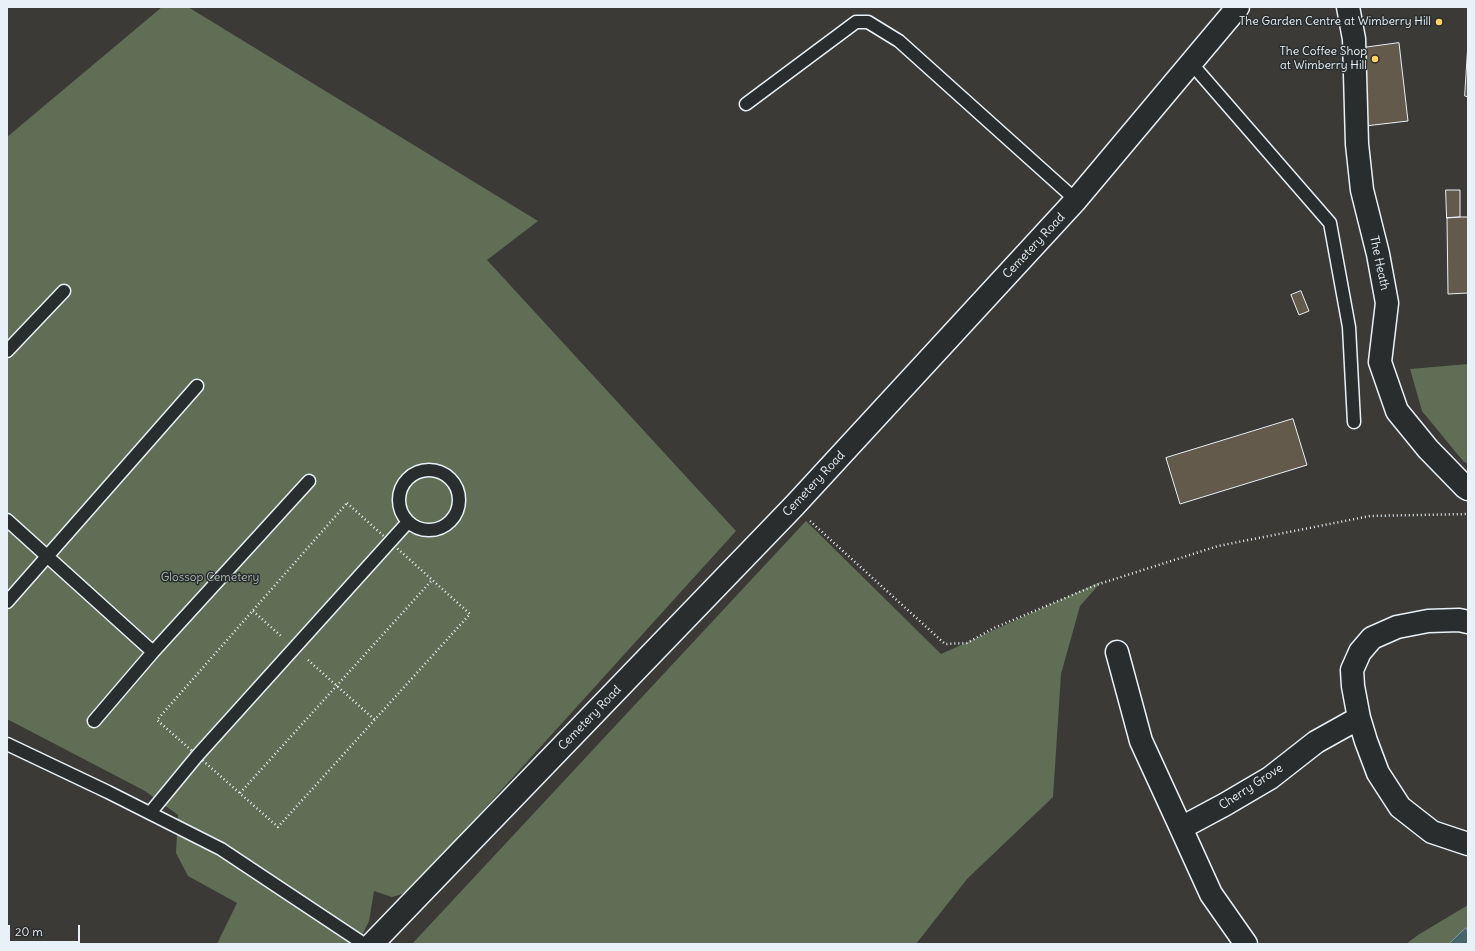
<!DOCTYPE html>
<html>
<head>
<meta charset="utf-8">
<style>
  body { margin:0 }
  #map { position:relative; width:1475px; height:951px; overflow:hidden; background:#3b3a37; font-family:Delius,sans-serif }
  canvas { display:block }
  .frame { position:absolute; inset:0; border:8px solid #e8f1f8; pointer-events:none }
  .scale { position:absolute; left:8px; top:925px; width:72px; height:18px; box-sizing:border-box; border:2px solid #e8f1f8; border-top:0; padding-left:5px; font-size:12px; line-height:14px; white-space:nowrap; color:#e8f1f8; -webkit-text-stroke:3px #2a2d2e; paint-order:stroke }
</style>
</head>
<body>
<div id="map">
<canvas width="1475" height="951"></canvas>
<div class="frame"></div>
<div class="scale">20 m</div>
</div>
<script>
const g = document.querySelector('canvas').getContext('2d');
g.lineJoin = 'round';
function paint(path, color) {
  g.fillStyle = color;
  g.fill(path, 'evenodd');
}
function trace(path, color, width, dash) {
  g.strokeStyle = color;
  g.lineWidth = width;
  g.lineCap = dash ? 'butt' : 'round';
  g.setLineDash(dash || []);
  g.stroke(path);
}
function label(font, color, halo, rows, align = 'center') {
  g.font = font + ' Delius,sans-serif';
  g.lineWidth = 3;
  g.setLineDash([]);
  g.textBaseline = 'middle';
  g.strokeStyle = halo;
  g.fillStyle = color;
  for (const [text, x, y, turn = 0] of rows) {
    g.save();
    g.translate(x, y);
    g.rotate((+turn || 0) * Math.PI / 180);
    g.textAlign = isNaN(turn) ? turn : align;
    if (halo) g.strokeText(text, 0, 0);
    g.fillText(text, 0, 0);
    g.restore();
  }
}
paint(new Path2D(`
  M162,7H188L538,221L487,260L736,531L409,892L392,897L374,891L369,921L358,944H217L237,903L188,876L176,853L178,815L145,791L7,719V137Z
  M1468,364V464L1463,461L1422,411L1410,369Z
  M806,521L941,654L1102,581L1080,606L1061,674L1053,797L967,879L916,944H412Z
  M1468,905V932L1466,928L1449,944H1406L1418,935Z`), '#606e56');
const water = new Path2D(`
  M1466,928L1468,932V944H1449Z`);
paint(water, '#466469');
trace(water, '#879ca2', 1);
const building = new Path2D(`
  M1399,43L1408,121L1365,126L1355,49Z
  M1468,43V97L1465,96Z
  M1446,190H1460V217L1447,218Z
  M1460,217H1468V293L1448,294L1447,218Z
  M1301,291L1309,311L1299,315L1291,295Z
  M1293,419L1307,465L1180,504L1166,458Z`);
paint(building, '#635a4b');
trace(building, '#e8f1f8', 1);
const lane = new Path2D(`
  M1191,63L1330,223L1349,327L1354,422
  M746,104L856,22H868L899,41L1076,200
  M7,351L64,291
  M399 500a30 30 0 1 1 60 0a30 30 0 1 1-60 0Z
  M7,520L153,652
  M7,602L197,386
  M94,721L153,652L309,481
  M7,744L108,792L221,849L364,944
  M150,813L197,756L408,522`);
const street = new Path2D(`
  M1348,7L1354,39L1357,144L1362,190L1378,254L1387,303L1380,362L1397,411L1428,449L1465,487L1468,489
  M1468,622L1459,620L1428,621L1397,627L1372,638L1360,652L1352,670L1353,686L1359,718L1366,741L1378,773L1400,807L1432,832L1468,844
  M1117,652L1141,741L1181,828
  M1246,944L1211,894L1181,828L1224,805L1270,778L1316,742L1359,718`);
const secondary = new Path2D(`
  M372,944L794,506L1076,200L1238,7`);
trace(lane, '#e8f1f8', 15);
trace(street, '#e8f1f8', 25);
trace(secondary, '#e8f1f8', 25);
trace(new Path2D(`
  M347,503L470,614L278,827L157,720Z
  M810,521L945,644L967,643L994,628L1096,585L1218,546L1370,516L1468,514
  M253,611L281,636
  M308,660L375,720
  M240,793L432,580`), '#e8f1f8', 2.5, [1, 3]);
trace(lane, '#2a2d2e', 12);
trace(street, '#2a2d2e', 22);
trace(secondary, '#2a2d2e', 22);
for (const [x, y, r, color] of [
  [1439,22,4,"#ffd166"],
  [1375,59,4,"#ffd166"]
]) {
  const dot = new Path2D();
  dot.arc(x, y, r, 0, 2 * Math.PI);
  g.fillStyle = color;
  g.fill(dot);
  trace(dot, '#2a2d2e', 1.5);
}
label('12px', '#e8f1f8', '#2a2d2e', [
  ["The Garden Centre at Wimberry Hill",1431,22],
  ["The Coffee Shop",1367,52],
  ["at Wimberry Hill",1367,66]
], 'right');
label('12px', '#e8f1f8', '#2a2d2e', [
  ["Cemetery Road",1034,246,-47],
  ["The Heath",1379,263,78],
  ["Cemetery Road",814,484,-47],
  ["Cemetery Road",590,718,-46],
  ["Cherry Grove",1251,787,-33]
]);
label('12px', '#abb6af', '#2a2d2e', [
  ["Glossop Cemetery",210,578]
]);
</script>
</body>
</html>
